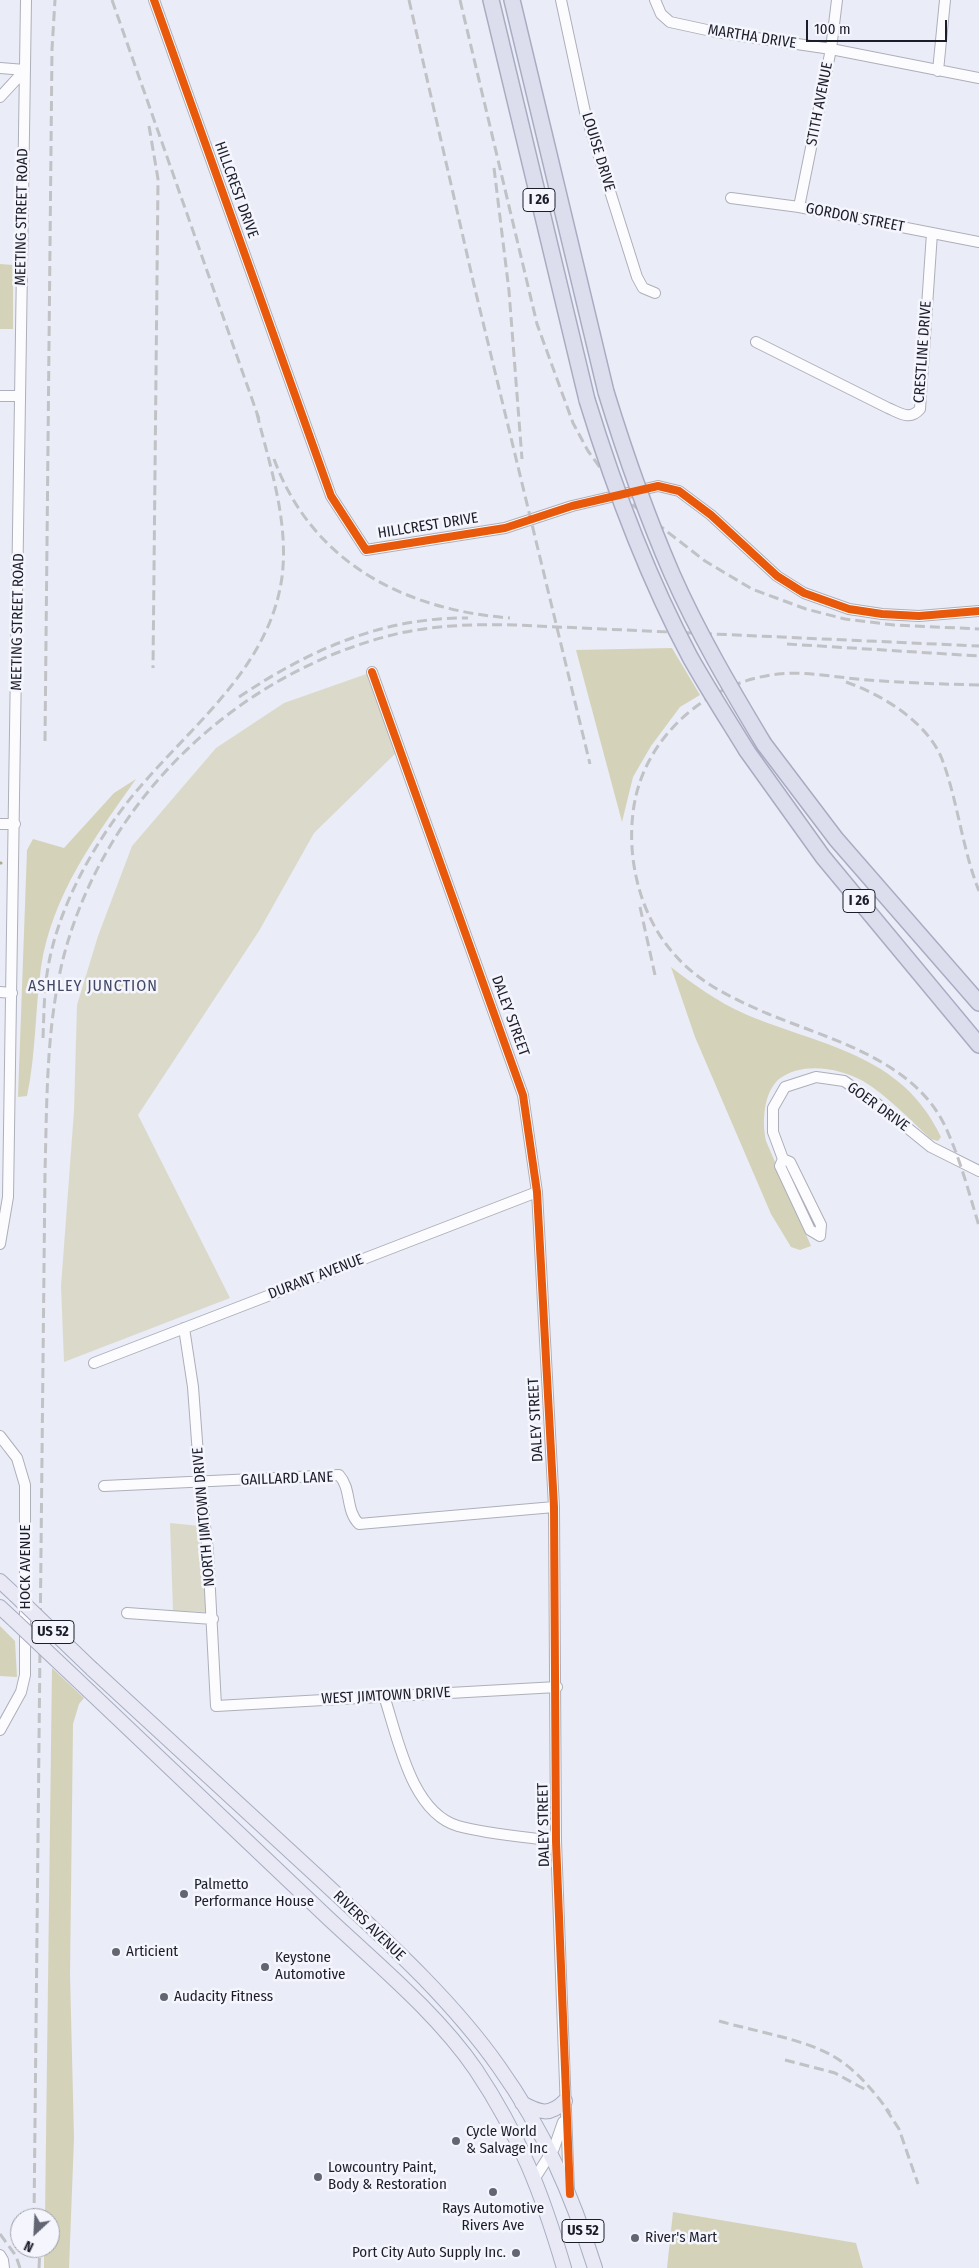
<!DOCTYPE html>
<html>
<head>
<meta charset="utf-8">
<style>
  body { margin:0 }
  #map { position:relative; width:979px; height:2268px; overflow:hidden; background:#eaecf7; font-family:"Fira Sans Condensed",sans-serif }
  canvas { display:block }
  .north { position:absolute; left:10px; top:2208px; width:50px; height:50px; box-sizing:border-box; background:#f5f6fd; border:1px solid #9ea0a9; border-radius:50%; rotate:205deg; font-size:14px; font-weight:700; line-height:20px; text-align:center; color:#1b1e2a }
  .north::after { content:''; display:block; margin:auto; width:18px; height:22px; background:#636672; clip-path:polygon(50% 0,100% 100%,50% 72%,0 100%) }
  .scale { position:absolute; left:806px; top:20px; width:141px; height:22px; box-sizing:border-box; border:2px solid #1b1e2a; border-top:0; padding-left:6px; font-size:15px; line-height:18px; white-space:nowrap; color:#1b1e2a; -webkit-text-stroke:4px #f5f6fd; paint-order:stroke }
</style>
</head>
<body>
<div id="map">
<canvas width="979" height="2268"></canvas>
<div class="north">N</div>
<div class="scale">100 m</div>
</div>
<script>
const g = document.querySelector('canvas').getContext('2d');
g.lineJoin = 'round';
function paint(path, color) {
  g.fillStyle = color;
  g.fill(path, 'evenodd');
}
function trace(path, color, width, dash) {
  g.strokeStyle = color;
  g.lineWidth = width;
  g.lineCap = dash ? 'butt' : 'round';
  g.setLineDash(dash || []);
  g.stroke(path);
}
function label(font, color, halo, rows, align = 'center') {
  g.font = font + ' "Fira Sans Condensed",sans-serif';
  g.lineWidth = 5;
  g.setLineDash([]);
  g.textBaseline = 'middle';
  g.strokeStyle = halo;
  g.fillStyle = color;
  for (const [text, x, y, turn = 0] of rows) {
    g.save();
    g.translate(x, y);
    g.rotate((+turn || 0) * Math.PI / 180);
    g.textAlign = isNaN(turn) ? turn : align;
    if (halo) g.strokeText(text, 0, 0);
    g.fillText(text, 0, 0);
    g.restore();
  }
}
paint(new Path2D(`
  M372,672L400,749L314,833L259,931L138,1115L230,1298L64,1362L61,1286L74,1111L77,1005L98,936L132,846L216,748L284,703Z
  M170,1523L200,1526L208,1612L173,1611Z`), '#dbdaca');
paint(new Path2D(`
  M0,264L13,265V329H0Z
  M672,648L700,695L680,707L651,746L633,777L622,822L576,650Z
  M136,779C95,837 52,895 41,967C35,1010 36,1054 27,1096L18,1097L27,850L33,839L64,848L114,793Z
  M671,967C694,985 718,1002 745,1014C820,1046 902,1053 941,1137L938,1141L931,1139C910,1120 888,1096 863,1081C840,1068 802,1061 779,1079C763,1093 762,1123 766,1141L811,1246L800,1250L791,1247L771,1214L695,1037Z
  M0,1626L15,1641L17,1677L0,1676Z
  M52,1668L84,1698L79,1704L73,1724L70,1974L74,2138L69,2268H44V2248H50V2218H45Z
  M673,2212L856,2243L863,2268H667Z`), '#d4d3b9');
trace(new Path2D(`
  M0,863H1`), '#acaa88', 3);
const minor = new Path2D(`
  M154,0L331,496L366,550L505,528L572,506L658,486L679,491L711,515L777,576L804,593L849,609L882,614L919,616L979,611
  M561,0L585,112L637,277L643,288L655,293
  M655,0L661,14L670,22L716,32L831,49L979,78
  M0,68L25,70
  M938,71L945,0
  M0,97L25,70
  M731,198L799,207L979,242
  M799,207L831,49L837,0
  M756,342L888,408C900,413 910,421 920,409L932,233
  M0,396H20
  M372,672L523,1095L537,1192L554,1507L556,1841L569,2191
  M0,824H15
  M0,992L12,993
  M783,1159L790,1162L821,1225L820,1236L810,1230L780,1166L783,1159L773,1132V1108L785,1087L816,1077L844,1081L883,1108L931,1147L979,1171
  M0,1244L8,1197L26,0
  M184,1328L193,1387L200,1482L208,1552L216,1706L557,1687
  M94,1363L537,1192
  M0,1436L17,1458L25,1485V1675L21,1692L0,1730
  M104,1486L339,1475C352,1489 345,1510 359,1524L554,1507
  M127,1613L213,1619
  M384,1696C398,1738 411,1812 458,1826C487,1834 526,1837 556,1841
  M535,2178L554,2148L563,2122
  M0,2255L3,2260L4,2268`);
const major = new Path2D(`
  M0,1581L15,1595
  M0,1607L15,1621
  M92,1669C167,1738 242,1808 318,1877C381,1936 449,1996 499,2067C544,2130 572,2195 595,2268
  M89,1691C168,1766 247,1842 327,1917C377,1964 437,2013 476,2070C520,2136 542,2193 564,2268
  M522,2103C540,2113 550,2116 565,2101`);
const highway = new Path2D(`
  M491,0L587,400
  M512,0L606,392
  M764,744L836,839L979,1003
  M747,751L823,857L979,1045`);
trace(minor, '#adafb9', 12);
trace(major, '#a9acc1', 16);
trace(highway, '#a9acc1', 18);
trace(minor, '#fcfcfe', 10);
trace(major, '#e8e9f4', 14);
trace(highway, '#dcdeee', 15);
trace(new Path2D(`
  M112,0L259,419
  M409,0L474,285L590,764
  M460,0L537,324L573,423L588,451L620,495L705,561L752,589L806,609L845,619L894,625L979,629
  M149,126L158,179L153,668
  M494,168L509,291L522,459
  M274,459C312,563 405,610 510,618
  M787,644L979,656
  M846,682C883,695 927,722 942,759C958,802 962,848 979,891
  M979,685C942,684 905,683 868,680C839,678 808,671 778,674C706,682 641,739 633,813C627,862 641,917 674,954C699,983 732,998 766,1013C828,1039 913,1059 945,1126C960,1158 969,1193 979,1226
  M239,697C309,650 383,617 468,618
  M45,741L52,49L55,0
  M640,907L655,975
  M43,1038C44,1013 44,987 49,962C60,906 91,849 126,804C182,732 269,673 282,577C289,522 270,466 257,414
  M719,2021C753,2031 804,2039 833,2056C857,2070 874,2092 890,2113
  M785,2060L835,2073L866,2090
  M886,2109L899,2129L918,2184
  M34,2218L45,1172C47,1101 46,1029 63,959C103,802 233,677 388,636C430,625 473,624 515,625L979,646
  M0,2234L16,2256L20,2268
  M39,2268L40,2248`), '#c1c2c6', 3, [10, 5]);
const majorBridge = new Path2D(`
  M15,1595L92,1669
  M15,1621L89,1691`);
const highwayBridge = new Path2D(`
  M606,392C625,454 646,514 672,574C698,633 731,689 764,744
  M587,400C614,488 647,576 690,657C708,689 728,720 747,751`);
trace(majorBridge, '#a9acc1', 16, []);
trace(highwayBridge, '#a9acc1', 18, []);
trace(majorBridge, '#e8e9f4', 14);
trace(highwayBridge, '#dcdeee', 15);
trace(new Path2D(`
  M154,0L331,496L366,550L505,528L572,506L658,486L679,491L711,515L777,576L804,593L849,609L882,614L919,616L979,611
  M372,672L523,1095L537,1192L554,1507L556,1841L570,2194`), '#e8590c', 8);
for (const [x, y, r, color] of [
  [184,1894,5,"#636672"],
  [116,1952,5,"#636672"],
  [265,1967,5,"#636672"],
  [164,1997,5,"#636672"],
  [456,2141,5,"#636672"],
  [318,2177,5,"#636672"],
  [493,2192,5,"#636672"],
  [635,2238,5,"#636672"],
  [516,2253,5,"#636672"]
]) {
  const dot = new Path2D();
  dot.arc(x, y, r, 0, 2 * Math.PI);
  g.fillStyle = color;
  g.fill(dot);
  trace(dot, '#f5f6fd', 2);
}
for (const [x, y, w] of [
  [539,200,32],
  [859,901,32],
  [53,1632,42],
  [583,2231,42]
]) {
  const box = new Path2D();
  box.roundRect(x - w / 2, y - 11.5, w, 23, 4);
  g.fillStyle = '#f5f6fd';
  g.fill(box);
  trace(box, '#1b1e2a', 1);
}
label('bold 14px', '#1b1e2a', null, [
  ["I 26",539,200],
  ["I 26",859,901],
  ["US 52",53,1632],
  ["US 52",583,2231]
]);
label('15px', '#1b1e2a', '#f5f6fd', [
  ["MARTHA DRIVE",752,37,9],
  ["STITH AVENUE",820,104,-79],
  ["LOUISE DRIVE",598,152,73],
  ["HILLCREST DRIVE",236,190,70],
  ["MEETING STREET ROAD",22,217,-89],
  ["GORDON STREET",855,218,11],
  ["CRESTLINE DRIVE",923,352,-86],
  ["HILLCREST DRIVE",428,526,-9],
  ["MEETING STREET ROAD",18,622,-89],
  ["DALEY STREET",510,1016,70],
  ["GOER DRIVE",878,1107,36],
  ["DURANT AVENUE",316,1277,-21],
  ["DALEY STREET",536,1420,-93],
  ["GAILLARD LANE",287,1479,-2],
  ["NORTH JIMTOWN DRIVE",204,1517,-95],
  ["HOCK AVENUE",26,1567,-90],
  ["WEST JIMTOWN DRIVE",386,1696,-3],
  ["DALEY STREET",544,1825,-91],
  ["RIVERS AVENUE",369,1926,44]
]);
label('15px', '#1b1e2a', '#f5f6fd', [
  ["Palmetto",194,1885],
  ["Performance House",194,1902],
  ["Articient",126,1952],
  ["Keystone",275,1958],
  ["Automotive",275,1975],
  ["Audacity Fitness",174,1997],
  ["Cycle World",466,2132],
  ["& Salvage Inc",466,2149],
  ["Lowcountry Paint,",328,2168],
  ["Body & Restoration",328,2185],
  ["Rays Automotive",493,2209,"center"],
  ["Rivers Ave",493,2226,"center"],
  ["River's Mart",645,2238],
  ["Port City Auto Supply Inc.",506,2253,"right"]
], 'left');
g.letterSpacing = '1px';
label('16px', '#434864', '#f5f6fd', [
  ["ASHLEY JUNCTION",93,987]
]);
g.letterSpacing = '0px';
</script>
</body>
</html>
